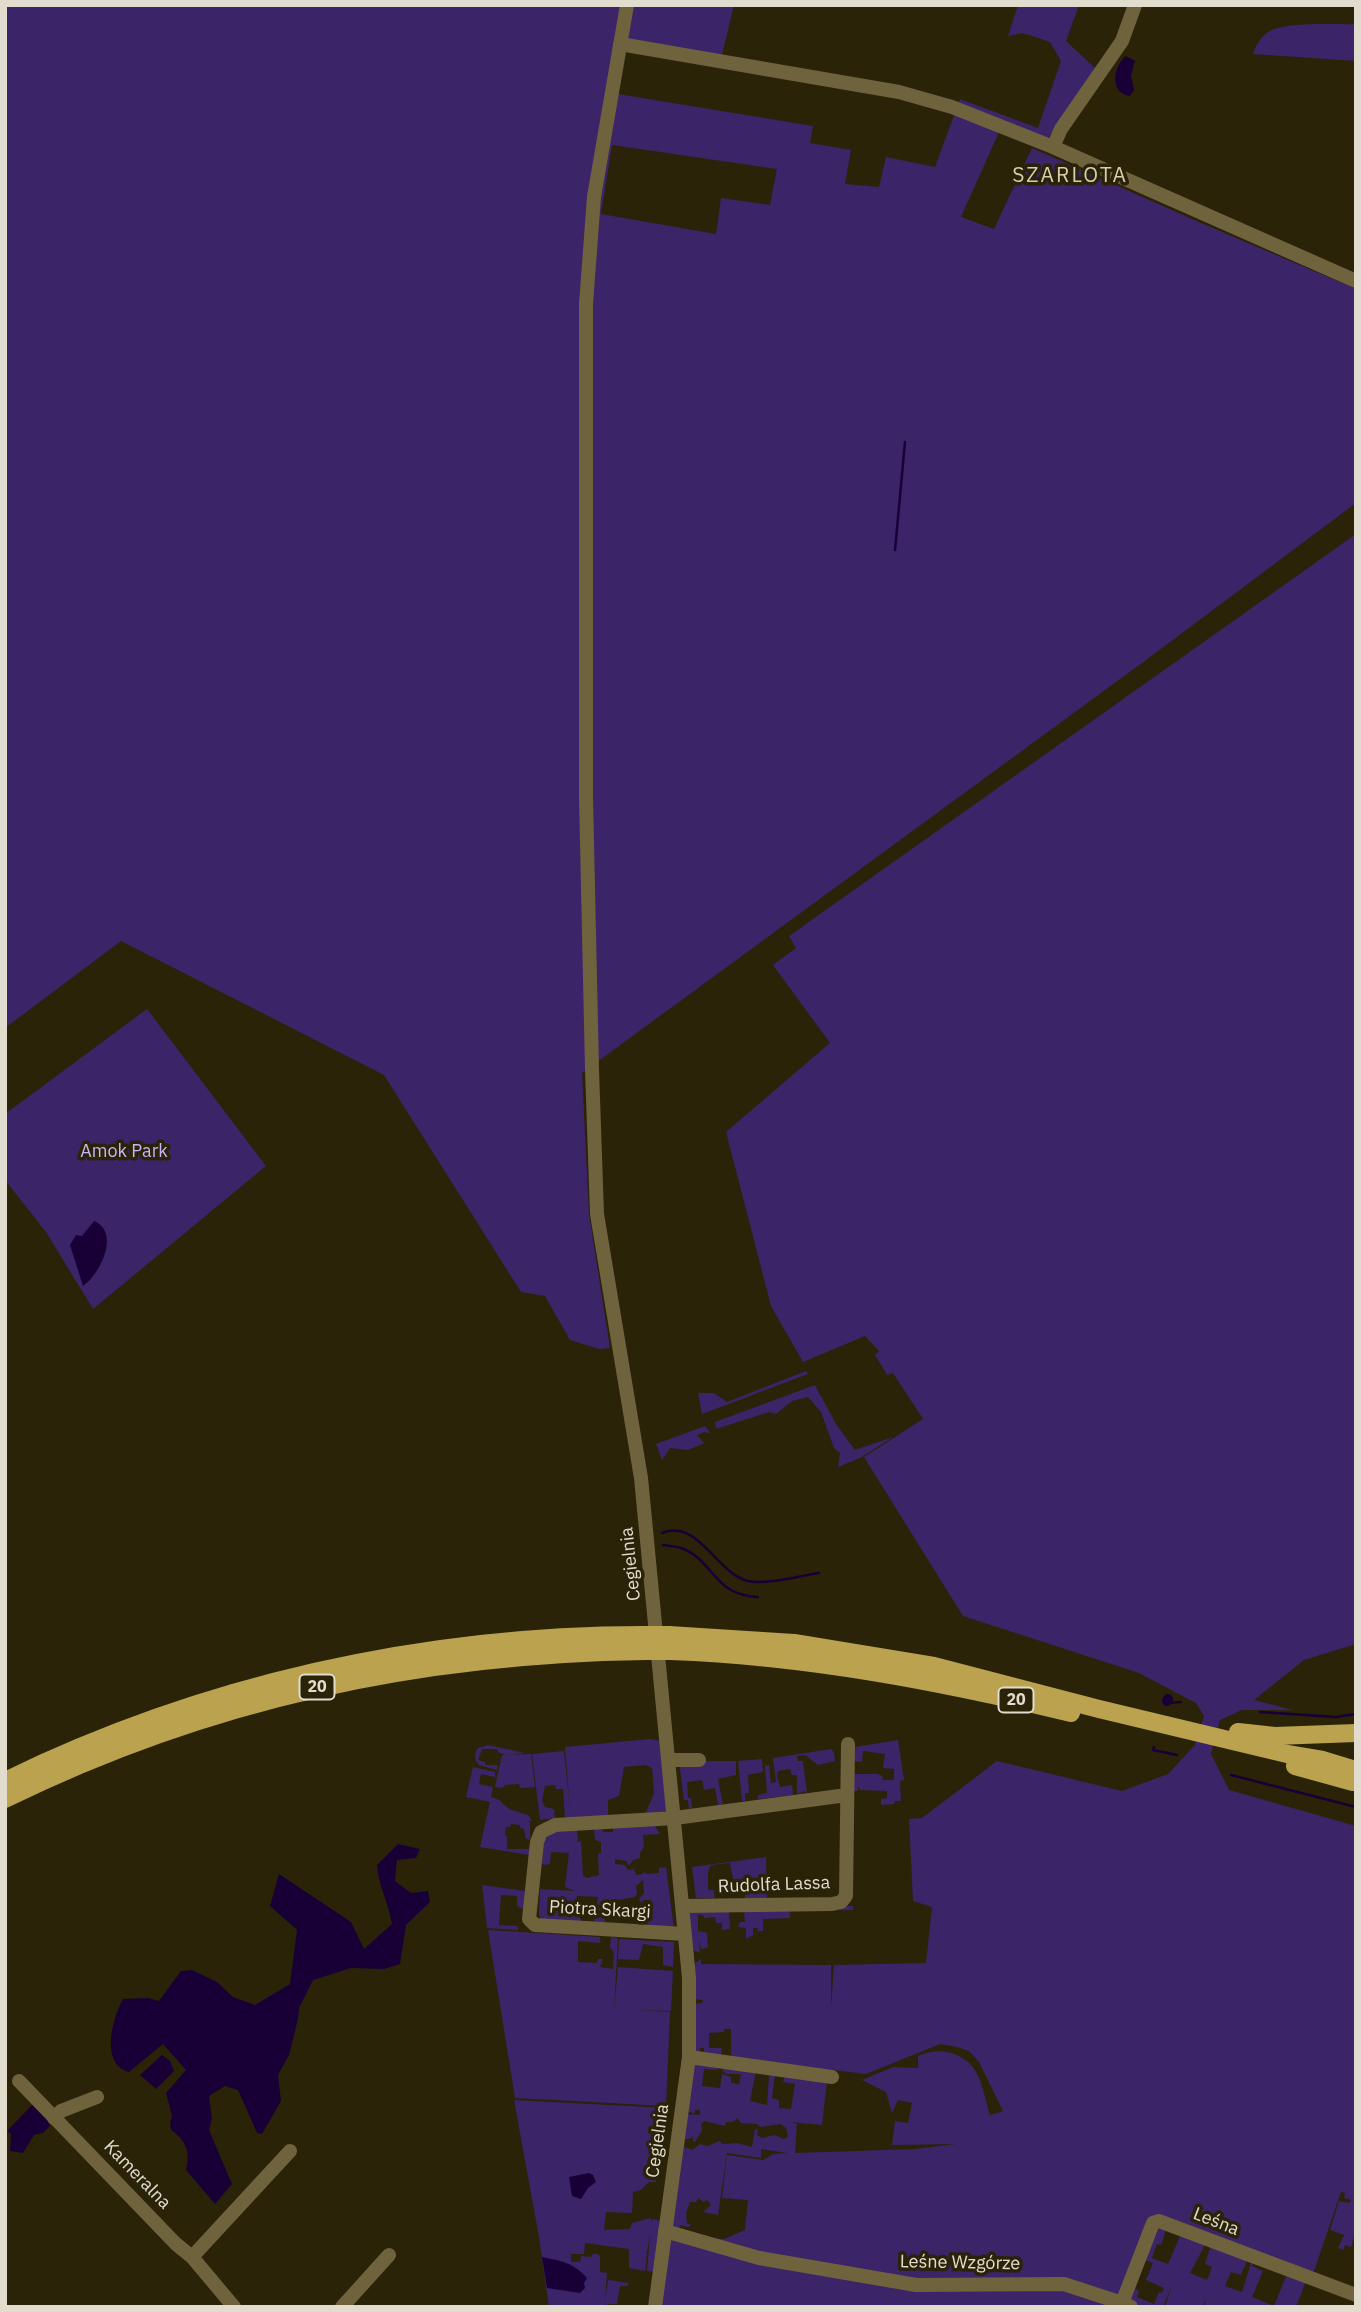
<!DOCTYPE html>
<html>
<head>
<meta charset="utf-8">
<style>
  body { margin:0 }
  #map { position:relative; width:1361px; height:2312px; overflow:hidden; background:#2a2308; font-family:"IBM Plex Sans",sans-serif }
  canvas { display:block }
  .frame { position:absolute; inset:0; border:7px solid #e1dccd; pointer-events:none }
</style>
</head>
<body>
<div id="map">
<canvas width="1361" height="2312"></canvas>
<div class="frame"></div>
</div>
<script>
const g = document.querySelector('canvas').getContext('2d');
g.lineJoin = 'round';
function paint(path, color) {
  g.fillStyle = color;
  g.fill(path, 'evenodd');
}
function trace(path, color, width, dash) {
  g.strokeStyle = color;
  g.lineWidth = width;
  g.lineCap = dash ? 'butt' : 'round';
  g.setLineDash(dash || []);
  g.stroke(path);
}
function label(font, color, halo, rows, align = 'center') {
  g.font = font + ' "IBM Plex Sans",sans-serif';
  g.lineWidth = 7;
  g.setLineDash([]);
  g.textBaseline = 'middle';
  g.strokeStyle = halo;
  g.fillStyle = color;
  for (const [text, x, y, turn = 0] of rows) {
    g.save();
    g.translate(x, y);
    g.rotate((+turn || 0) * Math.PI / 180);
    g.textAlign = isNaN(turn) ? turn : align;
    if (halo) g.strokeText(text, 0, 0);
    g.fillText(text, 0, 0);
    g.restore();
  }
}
paint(new Path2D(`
  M5,5H734L722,55L627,39L618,94L813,126L810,143L851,150L845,184L879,187L886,157L935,167L960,99L1038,128L1061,61L1050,42L1023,33L1008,36L1018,5H1079L1066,41L1096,69L1048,138L1004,121L961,217L994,229L1032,148L1201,223L1356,289V503L1146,660L582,1073L589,1214L610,1348L599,1349L570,1340L545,1296L521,1292L384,1075L121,941L5,1028ZM612,145L777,169L770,205L721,198L716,234L601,214Z
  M1356,24V61L1253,54C1255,46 1261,37 1268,32C1287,21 1334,25 1356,24Z
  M1356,534V1644L1304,1660L1254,1700L1293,1710H1242L1220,1720L1211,1754L1229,1790L1356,1826V2229L1351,2247L1345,2245L1343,2250L1338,2248L1344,2235L1330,2230L1339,2201L1349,2203L1351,2200L1344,2198L1345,2193L1341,2192L1313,2274L1153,2215L1140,2242L1122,2307H661L670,2236L724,2239L745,2230L748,2200L722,2198L727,2155L763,2160L773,2154L787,2153L761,2149V2158L727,2153L718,2215L703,2212L711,2205L707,2200L703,2202L698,2198L696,2202H690L686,2213L687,2223L691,2225L689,2227L680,2225L679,2230L671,2228L680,2174L681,2149L685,2147L692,2150L700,2144L707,2146L720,2141L722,2144L737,2143L752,2147L755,2129L758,2130L757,2135L762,2138L774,2135L784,2139L788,2136L786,2128L781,2124L760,2127L757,2124L741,2123L737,2118L733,2122H726L725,2126L704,2121L701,2124L702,2130L695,2142H693V2135L692,2138L683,2140L686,2114L700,2115V2110H695V2113L686,2112L695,2063L718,2065L717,2070L704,2069L702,2086L720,2088L722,2074L731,2077V2083L739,2084L741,2074H727L722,2071L725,2066L756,2071L750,2101L767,2105L769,2074L775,2075L772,2098L779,2100V2108L791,2109L795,2084L783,2082L785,2075L827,2081L822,2125L791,2122L797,2124L795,2153L915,2149L956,2144L892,2145L895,2121L908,2123L912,2103L898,2100L892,2113L886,2092L862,2080L893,2067L918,2068V2056C929,2051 940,2050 951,2053C981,2061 982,2089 990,2115L1003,2111L979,2062L969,2051L957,2047L940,2044L866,2074L731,2057V2029H724V2032L709,2033V2048H722L721,2056L704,2054V2048H700L699,2053L696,2052L695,2004L702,2003L703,2000L694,1999L693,1965L701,1959V1964L831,1965V2008L834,1965L926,1963L932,1907L913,1901L909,1819L922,1818L997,1761L1122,1791L1168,1774L1195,1745L1204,1716L1196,1703L1139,1673L963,1616L864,1457L923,1419L893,1373L887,1375L875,1355L879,1351L865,1336L803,1362L771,1306L726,1132L830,1043L773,965L796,948L789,936Z
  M147,1009L266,1166L93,1309L46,1232L5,1180V1114Z
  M806,1371L808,1374L702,1414L698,1393H714L727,1402Z
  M815,1385L836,1424L855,1450L893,1437L860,1458L838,1467L840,1453L834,1448L821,1412L808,1397L792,1401L776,1414L769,1412L716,1429L715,1422Z
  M705,1426L711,1434L704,1432L697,1435L704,1443L688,1450L670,1448L662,1460L656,1444Z
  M650,1739L660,1741L667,1814L645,1815L654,1793L652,1768L646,1765L624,1767L619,1796L608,1800V1817L565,1818L563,1789H556L555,1785L545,1786L542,1801L545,1807L554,1809L555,1818L540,1820L532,1754L564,1751L570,1809L565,1747Z
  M898,1740L904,1780L900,1781L901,1801H895L894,1804L881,1805V1799L887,1798V1791L860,1790L858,1786V1791H851V1774H878L882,1776L883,1780H894V1769L883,1768L885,1754L863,1751L862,1762L853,1761V1750L855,1747Z
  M488,1745L525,1753L506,1755L498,1752L497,1749H482L478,1760L485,1762V1765H498L497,1770L479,1765C474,1760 474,1753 478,1748Z
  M831,1749L834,1752L835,1761L818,1765L805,1755L797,1756L798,1761H803L807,1793L805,1791L797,1794V1775H792L790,1769L778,1771L777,1776L780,1787L792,1785L793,1795L758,1799V1795L767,1793L765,1766L769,1765L771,1783L776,1782L773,1758Z
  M531,1754L535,1787L520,1788L519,1784L505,1785L502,1788L495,1787L502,1755Z
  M762,1759L763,1772L748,1775L749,1793H745V1801H742L738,1761Z
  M679,1761H736V1775L718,1779L723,1804L718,1805L715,1788L704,1790L702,1780L687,1782L688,1798H691L692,1808L689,1809L688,1800H684Z
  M473,1767L495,1772V1777L481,1774L479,1784L493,1787L491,1797L499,1800L509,1809L528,1815L532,1821H527L530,1822V1840L526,1839L524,1829L520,1828V1825L511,1824L510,1827H506L505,1835L507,1836V1849H530L529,1855L480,1847L490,1802L466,1797Z
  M653,1823L660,1834L643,1835L644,1847L640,1853V1858L633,1860L629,1866L626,1861L615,1859V1864L625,1865L628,1870L634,1869L636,1875L643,1874L644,1872L647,1874L659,1873V1868L666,1867L674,1928L649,1925L644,1918H650L651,1900H644L641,1903L639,1899L644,1893L643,1880L636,1886L637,1893L635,1897L617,1900L616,1904L618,1912L606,1911L605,1922L594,1923L598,1897L577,1896L576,1903H573L576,1906L575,1915L579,1916L582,1922L542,1920L539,1915L540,1889L575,1891L565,1887L569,1853L551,1852L550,1863L547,1865L542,1864L543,1841L555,1831L577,1829L578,1842L581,1841L583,1876L588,1878L599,1875L598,1854L601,1853V1842L595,1840L594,1829H602L603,1832H613V1826Z
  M766,1857L767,1899L745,1900V1889H735L730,1863L711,1865L708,1872V1890H714V1898H696L692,1867Z
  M482,1885L526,1891V1910L517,1906V1896L501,1895L499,1925L518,1926V1930L487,1928Z
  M853,1906V1910L790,1911V1918L763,1919V1931H758V1928H753V1935L746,1939V1928L738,1927L740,1922H745L744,1912H729L730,1929L722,1930V1923H716L715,1917L704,1918L703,1915H698V1931L707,1933L708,1948L701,1949L699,1939L700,1953L691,1949L689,1912L697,1908Z
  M488,1930L600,1937V1943L578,1941V1962L597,1963L598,1959H603L600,1967L613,1969L614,1952L610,1948L611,1937L618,1938L614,2010L618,1967L673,1971L671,2011L638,2010L670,2012L666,2106L515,2098Z
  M619,1939L674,1942L673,1967L663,1965V1947L643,1944L639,1960L618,1959Z
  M514,2100L666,2108L656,2182H649L641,2190L633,2192L632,2213L606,2212L604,2230L630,2229L632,2223L650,2218L652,2221L653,2219L660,2221L654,2272L647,2271L650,2234L647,2252H644L647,2253L645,2271L629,2268V2249L585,2243L584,2254H571V2262H580L581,2256L591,2257L593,2254H597L600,2256V2272L607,2273L605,2302L608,2280L629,2283L627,2286H620L617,2304H604L626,2307H549L539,2237Z
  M1158,2228L1166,2230L1161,2245L1157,2244L1152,2258L1168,2264L1181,2234L1206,2243L1190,2273L1207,2280L1212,2267L1205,2264L1211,2245L1248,2258L1241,2275L1231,2272L1225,2286L1242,2292L1252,2260L1254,2261L1252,2266L1263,2271L1252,2297L1274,2306L1287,2274L1306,2281L1296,2307H1204L1206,2299L1202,2307H1165L1172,2285L1163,2307H1144L1131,2302L1130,2298L1134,2288L1139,2291L1137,2297L1154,2304L1159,2292L1162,2293L1164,2288L1146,2280L1153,2263L1145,2260Z`), '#3c2469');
paint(new Path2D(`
  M1126,56L1135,61L1131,75L1134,90L1130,96C1109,93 1113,66 1126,56Z
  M94,1221C121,1232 100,1275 83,1286L70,1245L76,1235L82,1236Z
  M398,1844L420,1849L416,1858L397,1860L395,1881L411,1893L428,1891L430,1902L406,1925L400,1964L384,1969L351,1968L313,1980L299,2008L298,2019L289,2055L278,2075L281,2101L262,2134L257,2133L238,2090L225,2086L209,2096L212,2119L209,2130L232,2184L215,2204L186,2170C190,2153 187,2141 171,2130L170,2122L172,2116L166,2093L186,2070L163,2044L129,2072C100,2064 112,2019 123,1999L148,1998L159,2001L181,1971L192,1970L217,1982L233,1997L255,2005L290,1984L297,1930L270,1906L279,1874L351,1922L364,1949L392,1924C389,1904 378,1885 377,1865Z
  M162,2055L170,2061L174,2071L156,2089L140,2075Z
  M33,2104L47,2118L50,2126L43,2133L34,2135L23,2153L10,2151L11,2134L7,2131Z
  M589,2173L593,2175L596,2182L588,2188L581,2199L572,2196L569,2177Z
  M542,2257C562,2261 574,2263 587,2278L584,2283L585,2288L580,2293L547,2288Z`), '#180037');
trace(new Path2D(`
  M895,550L905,442
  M662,1533C698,1518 717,1574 748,1581C767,1585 799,1576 819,1573
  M663,1545C669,1546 677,1546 684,1549C715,1563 714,1595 758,1597
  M1167,1703L1181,1702
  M1260,1712L1336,1717L1356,1714
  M1154,1747L1153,1750L1177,1755
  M1231,1775L1356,1807`), '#180037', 2.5);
trace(new Path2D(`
  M1167,1701L1168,1699`), '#180037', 10);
trace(new Path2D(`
  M627,5L594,197L586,304V797L592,1069L597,1214L641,1478L689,1978V2057L655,2307
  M620,44L899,92L952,107L1053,147L1356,281
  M1053,147L1061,129L1122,41L1135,5
  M669,1760H699
  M683,1906L832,1904L841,1902L846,1896L848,1744
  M685,1934L535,1925L529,1919L537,1842L541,1832L555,1825L675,1818L847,1795
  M689,2057L832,2077
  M19,2081L176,2244L192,2257L234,2307
  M54,2118L61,2111L97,2097
  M665,2231L759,2258L916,2285L1064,2284L1122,2303
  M192,2257L290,2151
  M342,2307L389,2255
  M1131,2307L1122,2303L1153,2223L1159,2221L1356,2295`), '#6f633d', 14);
trace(new Path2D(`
  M669,1635L794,1643L934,1666L1099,1709L1287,1754L1323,1760L1356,1770
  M670,1651C806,1656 938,1681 1071,1713
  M1238,1732L1275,1736L1356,1733
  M1295,1766L1353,1782
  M5,1781C204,1684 423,1635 644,1635
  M5,1799C208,1699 420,1654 646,1651`), '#bba24f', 18);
trace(new Path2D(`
  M644,1635H669
  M646,1651H670`), '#bba24f', 18);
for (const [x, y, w] of [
  [317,1687,35],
  [1016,1700,35]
]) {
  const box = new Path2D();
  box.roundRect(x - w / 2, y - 12.5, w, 25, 5);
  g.fillStyle = '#2a2308';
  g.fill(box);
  trace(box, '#e1dccd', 2);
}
label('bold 16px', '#e1dccd', null, [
  ["20",317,1687],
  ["20",1016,1700]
]);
label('18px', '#c6b6f8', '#2a2308', [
  ["Amok Park",124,1152]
]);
label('18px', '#e1dccd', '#2a2308', [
  ["Cegielnia",631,1564,-96],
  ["Rudolfa Lassa",774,1885,-2],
  ["Piotra Skargi",600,1910,3],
  ["Cegielnia",658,2141,-82],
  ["Kameralna",137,2175,46],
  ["Leśna",1216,2222,21],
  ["Leśne Wzgórze",960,2263,1]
]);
g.letterSpacing = '2px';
label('21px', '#d7ceaf', '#2a2308', [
  ["SZARLOTA",1070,176]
]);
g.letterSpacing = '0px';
</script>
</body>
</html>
